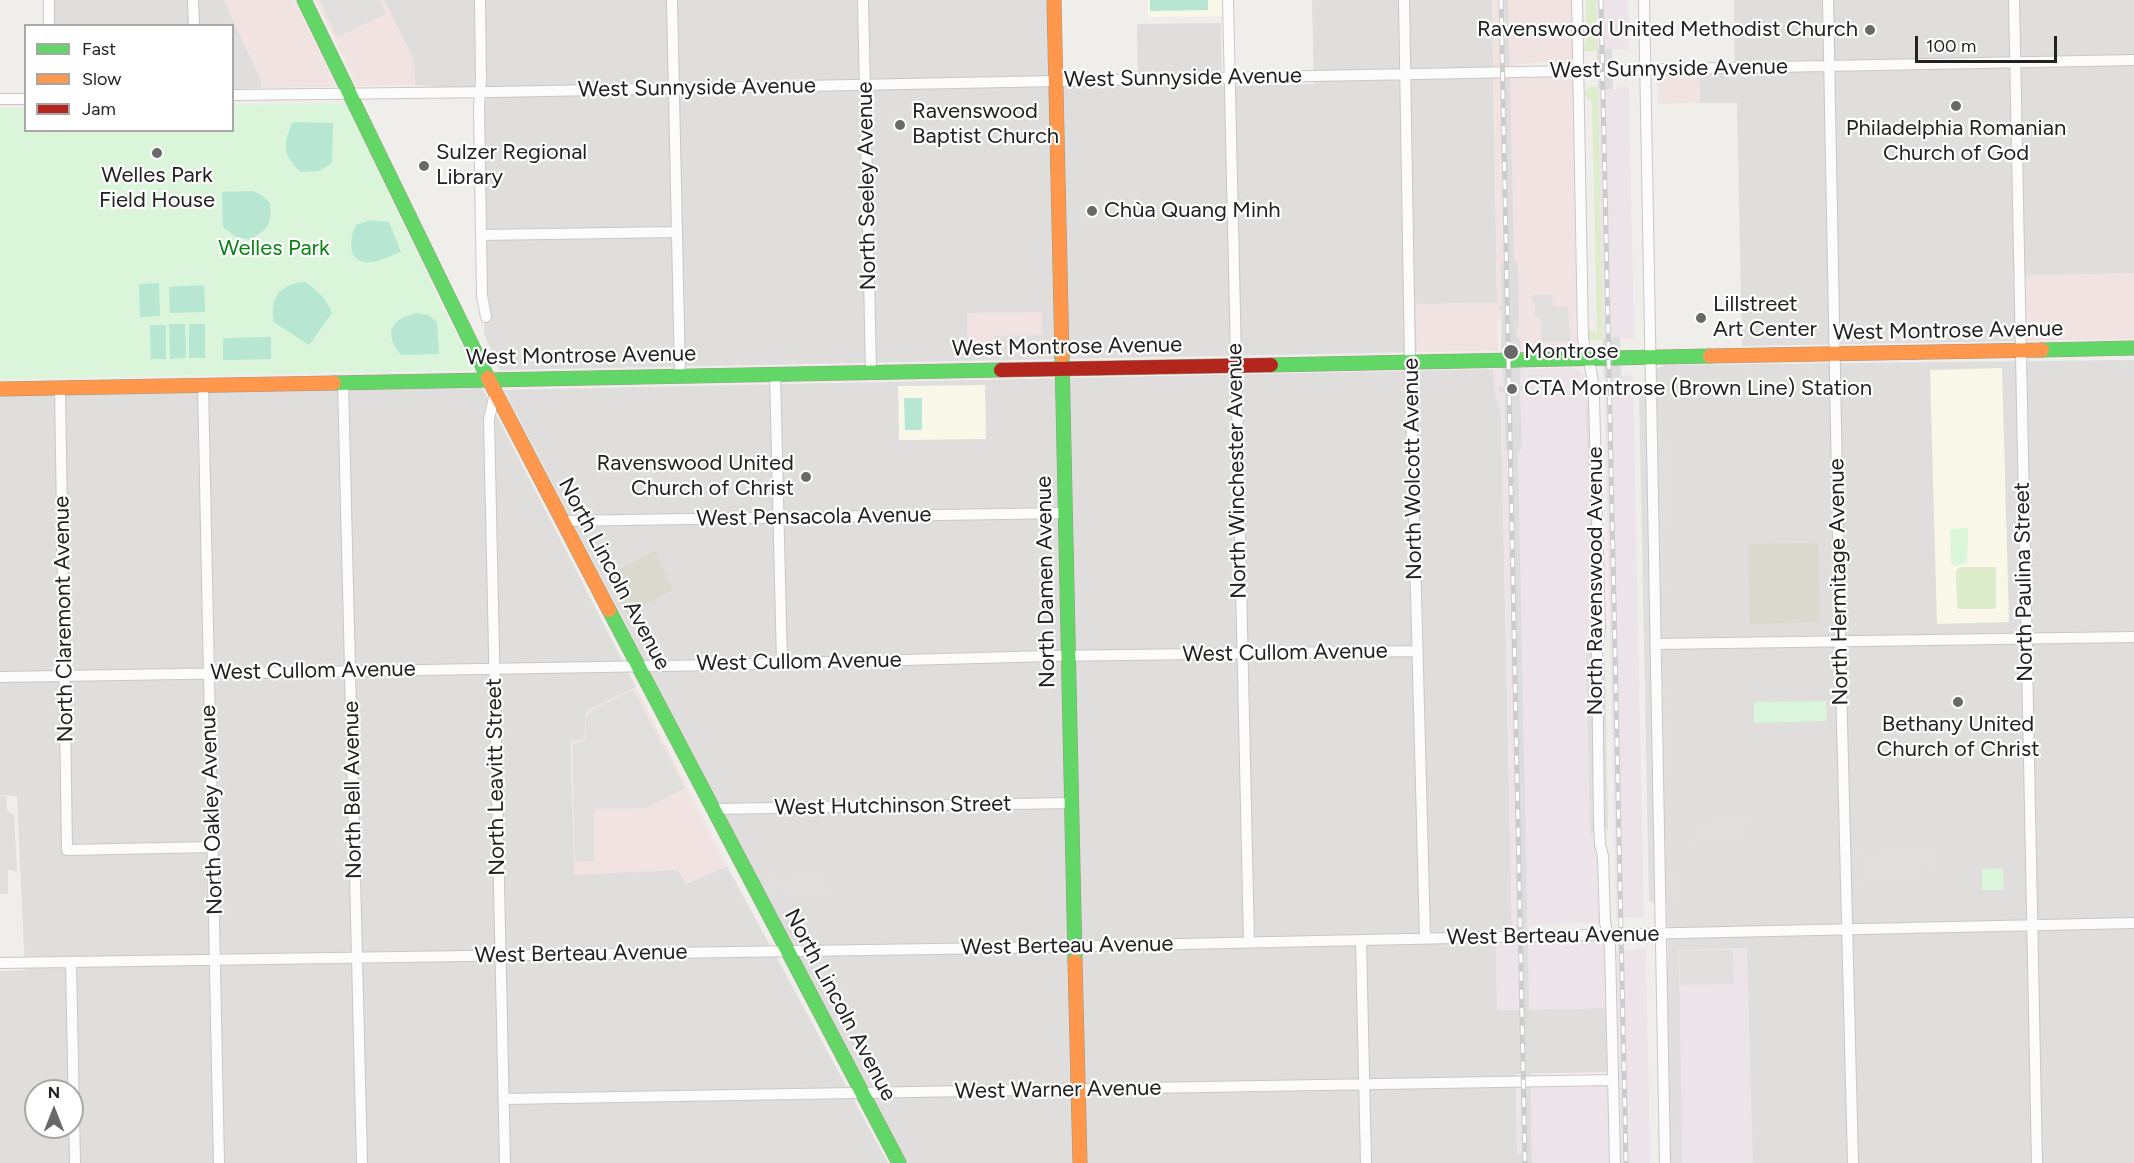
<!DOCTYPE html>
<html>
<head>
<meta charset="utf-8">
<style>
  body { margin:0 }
  #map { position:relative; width:2134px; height:1163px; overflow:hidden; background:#f0eeeb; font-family:Figtree,sans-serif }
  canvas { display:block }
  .legend { position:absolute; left:24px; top:24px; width:210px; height:108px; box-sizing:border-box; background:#fff; border:2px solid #a7a7a7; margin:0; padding:8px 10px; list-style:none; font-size:18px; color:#222 }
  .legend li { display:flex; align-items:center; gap:12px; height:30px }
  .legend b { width:30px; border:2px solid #a7a7a7 }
  .north { position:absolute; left:24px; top:1079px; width:60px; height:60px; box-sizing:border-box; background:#fff; border:2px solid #a7a7a7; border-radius:50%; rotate:0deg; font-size:16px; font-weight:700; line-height:24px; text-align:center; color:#222 }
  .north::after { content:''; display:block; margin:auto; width:21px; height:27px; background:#6a6968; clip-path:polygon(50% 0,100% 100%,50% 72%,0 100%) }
  .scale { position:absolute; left:1915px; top:36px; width:142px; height:27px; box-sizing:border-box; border:3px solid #222; border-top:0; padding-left:8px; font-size:18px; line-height:21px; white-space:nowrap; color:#222; -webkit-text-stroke:4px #fff; paint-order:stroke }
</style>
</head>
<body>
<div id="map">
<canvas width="2134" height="1163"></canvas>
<ul class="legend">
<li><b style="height:8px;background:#63d668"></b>Fast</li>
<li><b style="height:8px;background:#ff974d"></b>Slow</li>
<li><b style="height:8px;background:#b3261e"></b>Jam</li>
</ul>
<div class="north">N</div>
<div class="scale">100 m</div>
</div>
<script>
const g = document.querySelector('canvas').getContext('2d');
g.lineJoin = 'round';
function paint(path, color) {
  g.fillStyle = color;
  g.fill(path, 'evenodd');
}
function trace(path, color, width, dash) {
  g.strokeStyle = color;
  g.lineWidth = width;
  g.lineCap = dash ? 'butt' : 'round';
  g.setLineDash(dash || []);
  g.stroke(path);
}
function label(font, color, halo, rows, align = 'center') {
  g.font = font + ' Figtree,sans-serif';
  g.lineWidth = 4.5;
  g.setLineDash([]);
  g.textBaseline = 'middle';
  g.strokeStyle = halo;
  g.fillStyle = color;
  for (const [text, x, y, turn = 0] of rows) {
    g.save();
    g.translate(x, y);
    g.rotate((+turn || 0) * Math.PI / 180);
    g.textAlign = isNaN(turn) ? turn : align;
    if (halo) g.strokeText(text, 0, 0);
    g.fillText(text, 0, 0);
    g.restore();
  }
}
paint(new Path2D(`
  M50,0H224L261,80L262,88L233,89L232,26L50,25Z
  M384,0H1051L1053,83L1138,81L1137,24L1221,23L1222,86L1314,84L1312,0H1492L1497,303L1416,304L1417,352L499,370L484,333V90L415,85V69L410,52Z
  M1734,0H2134V273L2020,276L2021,341L1742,346L1737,103H1700L1699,70L1735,69Z
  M2134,360V1163H1672L1656,369L1665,365Z
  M1493,369L1495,394L1501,414L1512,929L1496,930L1497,1010L1607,1008L1609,1072L1516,1074L1517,1154H1523V1163H906L504,390Z
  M481,385L636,687L586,711L686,884L727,866L888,1163H0V971L25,970L17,796L0,795V396ZM36,1091H72V1127H36Z`), '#dfdedc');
paint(new Path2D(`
  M224,0H294L333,79L335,87L262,88L261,80Z
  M315,0H384L410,52L415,69V85L357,86L353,81L352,75Z
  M1492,0H1572L1573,54L1571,62L1518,64L1513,66L1493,67Z
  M1699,70L1700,103L1658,104L1657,71Z
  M1565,77L1572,80L1573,85L1577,347L1520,351L1497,318L1498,351L1417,352L1416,304L1497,303L1494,78Z
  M2134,273V339L2021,341L2020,276Z
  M1042,312L1043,353L968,354L967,313Z
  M636,687L727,866L686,884L679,870L574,875L570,741L584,739L586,711Z`), '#f1e3e1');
paint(new Path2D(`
  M1596,0H1628L1629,50L1597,49Z
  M1617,87H1629L1634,339L1603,338L1598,89H1616Z
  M1572,368L1579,370L1589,381L1597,633L1592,648L1597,853L1600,854L1602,922L1599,923L1533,925L1527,929H1512L1501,414L1495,394L1493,369Z
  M1633,375L1644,918H1634L1633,917H1616L1604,377Z
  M1602,941L1605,944L1607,1008L1497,1010L1496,944Z
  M1747,948L1753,1163H1682L1679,950Z
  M1634,949H1646L1650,1163H1620L1616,951H1634Z
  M1605,1085L1609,1089L1610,1163H1523V1154H1517L1516,1086Z`), '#ede4e9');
paint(new Path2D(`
  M1148,0H1223V16L1148,17Z
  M2002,368L2009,622L1937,624L1930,370Z
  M985,385L986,439L899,440L898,386Z`), '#f8f7e8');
paint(new Path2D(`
  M1818,543L1820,622L1750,624L1748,544Z
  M655,551L673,590L627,614L607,576Z`), '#d9d9cd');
paint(new Path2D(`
  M1586,0H1596L1597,51H1583L1586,39Z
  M1590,87H1598L1603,340H1589V330L1597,333L1592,103L1584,94V91Z
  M1960,567H1996V607L1993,609H1958L1957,605L1956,571Z`), '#ddeccb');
paint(new Path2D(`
  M345,103L473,370L0,379V109L25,108L26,130H232L233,105Z
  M1968,528L1967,563L1954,566L1951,563L1950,529Z
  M1826,701L1827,721L1754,723V702Z
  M2003,868L2004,890H1982V869Z`), '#daf5da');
paint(new Path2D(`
  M1150,0H1208V10L1150,11Z
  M293,122L333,123L332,163L319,171L301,172C283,156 282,144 293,122Z
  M253,191L263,196L270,203C272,224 268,229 250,240L236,237L223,227L222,192Z
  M370,220L389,222L401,252C392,255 382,260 373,262C348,266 348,241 356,225Z
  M305,282C317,290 327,299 332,313L309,345L274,322C269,298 280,284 305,282Z
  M159,283L160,316L140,317L139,284Z
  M204,285L205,312L170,313L169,287Z
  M417,313L428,315L437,322L439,354L401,355C383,334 391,318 417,313Z
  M169,324H185L186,358L170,359Z
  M189,324H205V358H189Z
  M150,325H166V359H151Z
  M271,337V359L223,360V338Z
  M904,398H922V430H905Z`), '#b7e6d2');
paint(new Path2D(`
  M320,0H380L386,14L337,37Z
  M1993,133L1994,162L1944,163L1943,156H1927V134Z
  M1531,295H1552L1553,306H1568L1570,342H1542L1541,317H1535V302L1532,301Z
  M1042,335V352L994,353V336Z
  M1813,371V388L1748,390L1747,372Z
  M1641,387L1652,393L1653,402L1664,397L1667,588L1655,592L1658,699L1670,692L1673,901L1662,908L1649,901L1639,390Z
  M1594,398L1600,629L1592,635L1586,403Z
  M1597,647V653L1605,658L1608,830L1599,824L1590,836L1586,655Z
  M633,690L685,788L646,808L594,809V861L575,862L573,745L586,740V721L588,715L593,710Z
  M0,796H6L7,811L14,815L17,872L8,869V894H0Z
  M1747,822L1749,846L1693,845V824Z
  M1934,849L1935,865H1923V873H1913V883H1862V850Z
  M821,873L835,898H784L783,891L772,890L768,882L771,881V874Z
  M1733,950L1734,984L1680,985V951Z
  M1664,962H1675L1679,1163H1670Z`), '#e0dfde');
paint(new Path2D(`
  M1500,0H1508L1514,259L1518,264L1519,325L1517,326V337L1519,338L1521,348L1520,386H1526V390L1520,391L1522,448L1518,453L1532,1163H1524V1154L1521,1152L1524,1151L1518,926L1516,925L1518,923L1513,653L1511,652L1513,651L1510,519L1508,517H1510L1509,453L1505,448V392H1499V387L1504,386L1501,353L1502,310H1500L1499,306H1502L1501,264L1505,259V252H1503V248H1505L1501,61H1499L1501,59Z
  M1597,49H1612L1613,89H1598Z
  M1620,337L1621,377H1604L1603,338Z`), '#dedddd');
const street = new Path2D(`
  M49,0V26
  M193,0L194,26
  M480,0L481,79L479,106L482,296L486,317
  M672,0L680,375
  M863,0L871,371
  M1228,0L1249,942
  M1404,0L1410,362L1425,938
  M1577,0L1583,339C1588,360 1594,376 1594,398L1600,629L1597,650L1599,824L1600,844L1603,856L1605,922L1610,947L1615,1163
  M1644,0L1665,1163
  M1828,0L1840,641L1853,1163
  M2014,0L2037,1163
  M232,95L494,92L2134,60
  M0,99H26
  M481,235L677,232
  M775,373L782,663
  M343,382L362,1163
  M203,384L219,1163
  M60,387L67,850L213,847
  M495,393L489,419L505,1163
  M562,521L1065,513
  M1656,644L2134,637
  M0,677L721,665L1051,656L1417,651
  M713,809L1072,803
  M1361,940L1366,1163
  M71,962L75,1163
  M0,963L1001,948L2134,923
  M504,1099L1613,1080`);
const fast = new Path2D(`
  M304,0L488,378
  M2042,350L2134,348
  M1062,356L1075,961
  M1271,365L1710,356
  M334,383L1001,370
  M609,610L899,1163`);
const slow = new Path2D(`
  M1054,0L1062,356
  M1710,356L2042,350
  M488,378L609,610
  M0,389L334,383
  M1075,961L1080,1163`);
const jam = new Path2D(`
  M1001,370L1271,365`);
trace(street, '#c9c8c7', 12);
trace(fast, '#999a82', 15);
trace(slow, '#999a82', 15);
trace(jam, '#999a82', 15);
trace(street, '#fdfcfc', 10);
trace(fast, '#63d668', 14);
trace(slow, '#ff974d', 14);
trace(jam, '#b3261e', 14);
const rail = new Path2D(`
  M1501,0L1525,1163
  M1601,0L1626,1163`);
trace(rail, '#ccc', 5);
trace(rail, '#fff', 3, [9]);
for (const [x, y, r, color] of [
  [1870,30,6,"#6a6968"],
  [1956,106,6,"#6a6968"],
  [900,125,6,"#6a6968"],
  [157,153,6,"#6a6968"],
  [424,166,6,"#6a6968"],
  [1092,211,6,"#6a6968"],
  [1701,318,6,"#6a6968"],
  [1511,352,8,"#6a6968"],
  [1512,389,6,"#6a6968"],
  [806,477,6,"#6a6968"],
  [1958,702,6,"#6a6968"]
]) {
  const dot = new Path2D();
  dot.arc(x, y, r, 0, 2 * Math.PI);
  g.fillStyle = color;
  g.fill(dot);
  trace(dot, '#fff', 2);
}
label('22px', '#222', '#fff', [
  ["Ravenswood United Methodist Church",1858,30,"right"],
  ["Ravenswood",912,112],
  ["Baptist Church",912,137],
  ["Philadelphia Romanian",1956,129,"center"],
  ["Church of God",1956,154,"center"],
  ["Sulzer Regional",436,153],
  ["Library",436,178],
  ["Welles Park",157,176,"center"],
  ["Field House",157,201,"center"],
  ["Chùa Quang Minh",1104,211],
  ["Lillstreet",1713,305],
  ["Art Center",1713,330],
  ["Montrose",1524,352],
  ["CTA Montrose (Brown Line) Station",1524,389],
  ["Ravenswood United",794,464,"right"],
  ["Church of Christ",794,489,"right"],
  ["Bethany United",1958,725,"center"],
  ["Church of Christ",1958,750,"center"]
], 'left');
label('22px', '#222', '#fff', [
  ["West Sunnyside Avenue",1669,69,-1],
  ["West Sunnyside Avenue",1183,78,-1],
  ["West Sunnyside Avenue",697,88,-1],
  ["North Seeley Avenue",867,186,-91],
  ["West Montrose Avenue",1948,331,-1],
  ["West Montrose Avenue",1067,347,-1],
  ["West Montrose Avenue",581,356,-1],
  ["North Wolcott Avenue",1413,469,-91],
  ["North Winchester Avenue",1237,471,-91],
  ["West Pensacola Avenue",814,517,-1],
  ["North Lincoln Avenue",614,574,62],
  ["North Ravenswood Avenue",1596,581,-90],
  ["North Damen Avenue",1046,582,-91],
  ["North Hermitage Avenue",1839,582,-91],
  ["North Paulina Street",2024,582,-91],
  ["North Claremont Avenue",64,619,-91],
  ["West Cullom Avenue",1285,653,-1],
  ["West Cullom Avenue",799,662,-1],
  ["West Cullom Avenue",313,671,-1],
  ["North Leavitt Street",496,777,-91],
  ["North Bell Avenue",353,790,-91],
  ["West Hutchinson Street",893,806,-1],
  ["North Oakley Avenue",212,810,-92],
  ["West Berteau Avenue",1553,936,-1],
  ["West Berteau Avenue",1067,946,-1],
  ["West Berteau Avenue",581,954,-1],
  ["North Lincoln Avenue",840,1005,62],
  ["West Warner Avenue",1058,1090,-1]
]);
label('22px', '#0c8416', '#fff', [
  ["Welles Park",274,249]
]);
</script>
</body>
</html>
